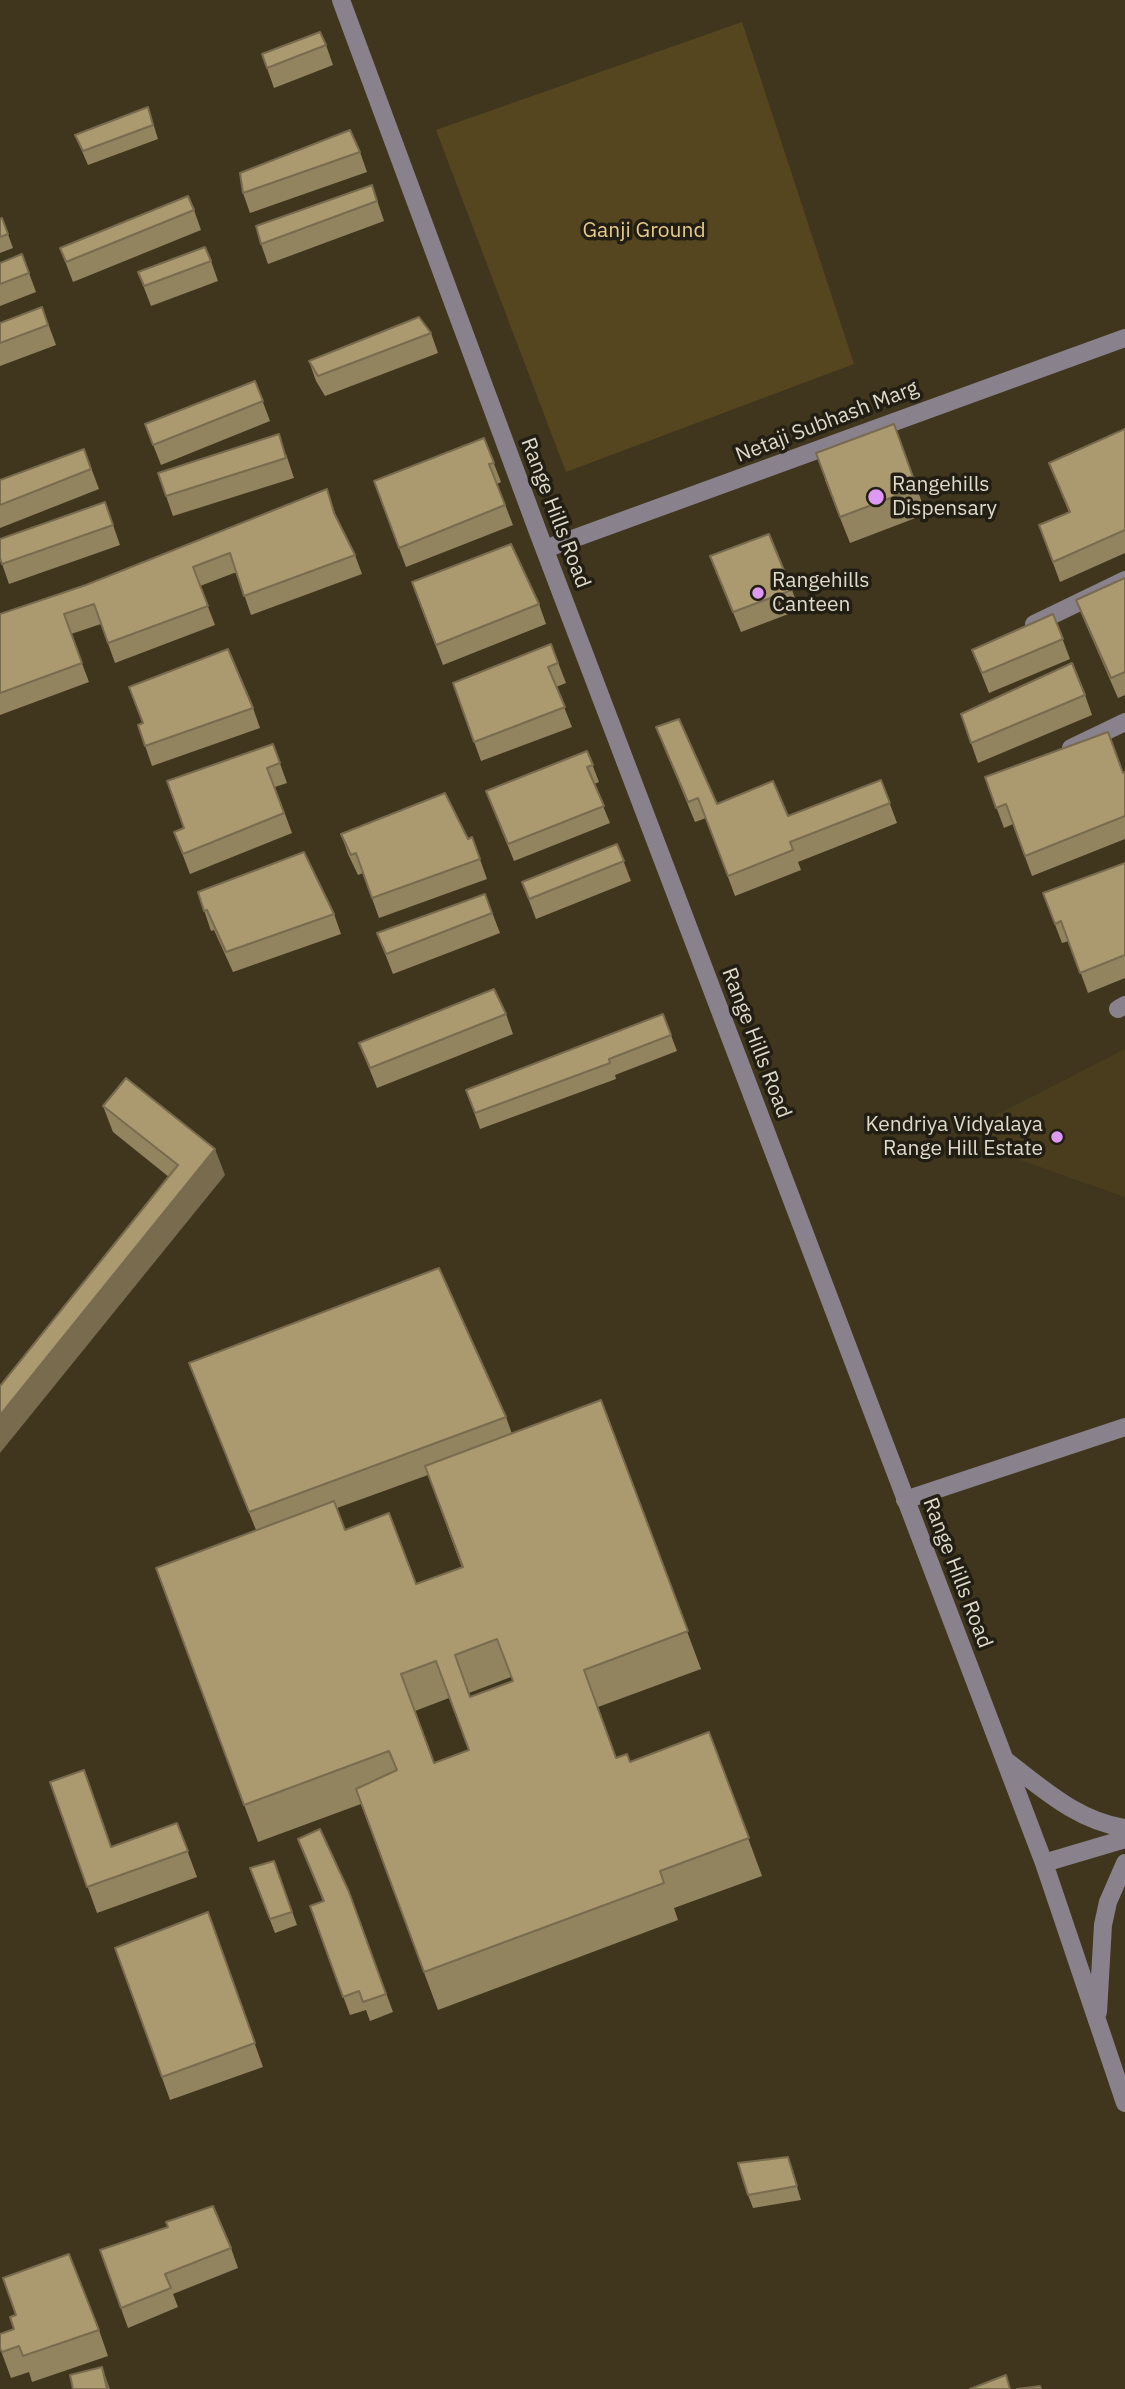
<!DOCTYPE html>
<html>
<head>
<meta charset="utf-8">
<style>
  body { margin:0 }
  canvas { display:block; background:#40361d }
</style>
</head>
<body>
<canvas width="1125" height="2389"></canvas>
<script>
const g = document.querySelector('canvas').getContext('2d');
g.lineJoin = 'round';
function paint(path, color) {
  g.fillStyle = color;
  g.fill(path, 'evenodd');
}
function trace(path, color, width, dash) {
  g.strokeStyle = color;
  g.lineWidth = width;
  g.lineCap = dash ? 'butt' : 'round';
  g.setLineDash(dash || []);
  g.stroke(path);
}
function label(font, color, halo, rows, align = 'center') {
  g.font = font + ' "IBM Plex Sans",sans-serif';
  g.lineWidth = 7;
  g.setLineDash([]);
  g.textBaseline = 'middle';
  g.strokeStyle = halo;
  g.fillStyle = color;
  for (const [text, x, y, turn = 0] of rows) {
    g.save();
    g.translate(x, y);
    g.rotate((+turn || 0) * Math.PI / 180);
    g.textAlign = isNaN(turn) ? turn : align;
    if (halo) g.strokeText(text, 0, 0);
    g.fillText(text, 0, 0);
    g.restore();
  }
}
paint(new Path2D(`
  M1125,1049V1197L995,1151L983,1122Z`), '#4a3d1d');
paint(new Path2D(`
  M742,22L854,364L566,472L436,130Z`), '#55461f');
trace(new Path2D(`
  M341,0L538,532L1044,1863L1125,2103
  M545,549L1125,338
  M1034,624L1125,580
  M1071,748L1125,722
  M1118,1009L1125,1005
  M905,1500L1125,1427
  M1005,1760C1042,1788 1077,1821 1125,1828
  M1044,1863L1125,1839
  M1098,2012L1103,1925L1108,1902L1125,1863`), '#89818c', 18);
paint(new Path2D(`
  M326,45L333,65L274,88L262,54Z
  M148,107L158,139L88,165L75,135Z
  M360,152L367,172L250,213L243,193Z
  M372,185L384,221L268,264L261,244Z
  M194,210L201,230L73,282L60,248Z
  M2,218L13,248L0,253V219Z
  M22,254L36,292L0,306V263Z
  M211,261L218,281L151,306L138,272Z
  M42,307L56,345L0,366V323Z
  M431,333L438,353L325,396L316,381L309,361Z
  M255,381L270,421L161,465L145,424Z
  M894,424L926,514L850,543L825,480Z
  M1125,429V553L1060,582L1039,525L1069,512L1049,463Z
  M484,438L501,482L497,484L513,525L406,567L374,481Z
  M84,449L99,489L0,528V480Z
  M286,454L294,478L173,516L166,496Z
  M327,489L337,519L355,555L362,574L251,615L237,573H234L200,586L215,625L115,663L101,624L71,634L89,682L0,715V614L86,585Z
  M105,502L120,545L9,584L0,558Z
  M710,556L792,590L799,610L741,632Z
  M1125,578V695L1118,698L1084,620L1076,600Z
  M419,602L539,604L546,624L443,665Z
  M1053,614L1070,659L989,693L972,650Z
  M551,644L566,683L556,687L572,727L481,761L453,683Z
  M129,687L253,708L260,728L152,766L138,725L143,724Z
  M1085,695L1092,715L978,763L971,743Z
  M656,727L717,804L788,816L881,780L897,823L798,862L801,870L735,896L706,818L695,822Z
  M273,744L287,783L275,787L292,833L190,874L174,832L184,828Z
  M587,751L599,782L594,784L610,823L514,861L486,791Z
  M1125,772V839L1032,876L1013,824L1004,828L985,777Z
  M341,834L468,839L472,837L487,879L379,918L363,873L358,875L348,854Z
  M617,844L631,881L536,919L522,882Z
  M1125,863V978L1088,993L1069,941L1062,943L1043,893Z
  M198,892L334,914L341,934L233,972L214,930L211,931Z
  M485,894L500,933L393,974L377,933Z
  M506,1014L513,1034L377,1088L359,1043Z
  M663,1014L677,1051L615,1075L616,1079L480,1129L466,1090Z
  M103,1106L225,1175L169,1177L113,1132Z
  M189,1363L506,1417L512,1434L601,1400L701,1669L598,1707L616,1758L630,1762L709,1732L762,1876L674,1908L678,1920L438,2010L361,1804L258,1842L156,1568L256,1530ZM428,1475L462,1568L416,1584L345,1530L337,1508ZM511,1677L513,1681L470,1697L469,1693ZM449,1698L469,1750L434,1763L415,1711Z
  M50,1782L111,1847L177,1823L197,1877L97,1913Z
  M298,1839L349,1892L393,2012L370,2021L366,2010L350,2015L310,1906L323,1901Z
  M274,1861L297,1925L275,1933L250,1868Z
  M208,1912L263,2067L170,2100L115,1948Z
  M788,2157L801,2200L753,2208L748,2195Z
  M168,2227L231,2248L238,2268L173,2294L178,2307L128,2328L100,2250Z
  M99,2330L108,2356L32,2382L29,2372L11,2378L0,2348Z`), '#938460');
paint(new Path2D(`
  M215,1149L225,1175L0,1453V1415Z
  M102,2367L110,2389H107Z`), '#786b4e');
const building = new Path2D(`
  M320,32L326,45L267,68L262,54Z
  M148,107L153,125L83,151L75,135Z
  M350,130L360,152L243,193L240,173Z
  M372,185L377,201L261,244L256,226Z
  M188,196L194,210L66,262L60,248Z
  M2,218L8,234L0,237V219Z
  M205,247L211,261L144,286L138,272Z
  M22,254L29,273L0,284V263Z
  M42,307L48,325L0,343V323Z
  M419,317L431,333L318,376L309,361Z
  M255,381L263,401L153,445L145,424Z
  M894,424L917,488L840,517L816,453Z
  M1125,429V530L1053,562L1039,525L1070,512L1049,463Z
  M279,434L286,458L166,496L158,473Z
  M484,438L494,463L489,464L505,505L399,548L374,481Z
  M84,449L91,469L0,505V480Z
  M327,489L334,513L355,555L244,596L230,553L227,554L193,567L208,606L108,643L94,604L64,614L82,663L0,693V614L86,585Z
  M105,502L113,525L2,564L0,558V539Z
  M769,534L792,590L733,612L710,556Z
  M511,544L539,604L436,645L412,582Z
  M1125,578V672L1111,678L1076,600Z
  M1053,614L1063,639L982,673L972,650Z
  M551,644L558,663L548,667L565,707L474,742L453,683Z
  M228,649L253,708L145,746L138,725L143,723L129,687Z
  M1072,663L1085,695L971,743L961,714Z
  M679,719L717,804L773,781L788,816L881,780L890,803L790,842L793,850L728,876L698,798L688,802L656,727Z
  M1108,732L1123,773L1125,772V816L1025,856L1006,804L996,808L985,777Z
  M273,744L280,763L267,768L284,813L183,854L174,832L184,828L167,781Z
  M587,751L593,765L587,767L604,806L508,844L486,791Z
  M445,793L468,839L472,837L480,859L372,898L356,853L351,855L341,834Z
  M617,844L624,861L529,899L522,882Z
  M304,852L334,914L226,952L207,910L204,911L198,892Z
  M1125,863V955L1080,973L1061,921L1055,924L1043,893Z
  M485,894L492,913L386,954L377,933Z
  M494,989L506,1014L370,1068L359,1043Z
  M663,1014L671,1035L609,1059L610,1063L475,1113L466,1090Z
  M126,1078L215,1149L0,1415V1386L178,1165L103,1106Z
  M439,1268L506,1417L249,1512L189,1363Z
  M601,1400L688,1631L584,1670L616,1758L627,1754L630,1762L709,1732L749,1838L660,1871L664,1883L424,1972L356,1789L397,1770L389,1751L244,1805L156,1568L334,1501L345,1530L389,1513L416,1584L463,1567L425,1466ZM497,1639L513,1681L470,1697L455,1655ZM436,1661L469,1750L434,1763L401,1674Z
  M84,1770L111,1847L177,1823L188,1851L87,1887L50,1782Z
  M320,1829L349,1892L386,1994L363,2002L359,1991L343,1997L310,1906L324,1901L298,1839Z
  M274,1861L292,1912L270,1919L250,1868Z
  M208,1912L255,2043L162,2077L115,1948Z
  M788,2157L797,2186L748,2195L738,2163Z
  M213,2206L231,2248L165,2274L171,2288L121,2308L100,2250L168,2227L166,2222Z
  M69,2254L99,2330L23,2356L19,2346L2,2352L0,2348V2334L14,2329L10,2317L16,2315L3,2278Z
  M102,2367L107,2389H73L70,2375Z
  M1006,2375L1010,2389H970Z
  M1040,2386L1041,2389H1017Z`);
paint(building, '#ab9970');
trace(building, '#786b4e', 2);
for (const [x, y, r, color] of [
  [876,497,9,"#dd99f3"],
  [758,593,7,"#dd99f3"],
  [1057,1137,7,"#dd99f3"]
]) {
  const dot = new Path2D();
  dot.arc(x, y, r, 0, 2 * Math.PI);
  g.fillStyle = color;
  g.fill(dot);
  trace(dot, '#221e13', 2.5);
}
label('21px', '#e6ca87', '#221e13', [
  ["Ganji Ground",644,231]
]);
label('21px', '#dfd9ca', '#221e13', [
  ["Netaji Subhash Marg",827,422,-21],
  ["Range Hills Road",555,513,69],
  ["Range Hills Road",756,1043,69],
  ["Range Hills Road",957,1573,69]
]);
label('21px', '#dfd9ca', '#221e13', [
  ["Rangehills",892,485],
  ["Dispensary",892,509],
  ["Rangehills",772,581],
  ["Canteen",772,605],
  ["Kendriya Vidyalaya",1043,1125,"right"],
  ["Range Hill Estate",1043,1149,"right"]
], 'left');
</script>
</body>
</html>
